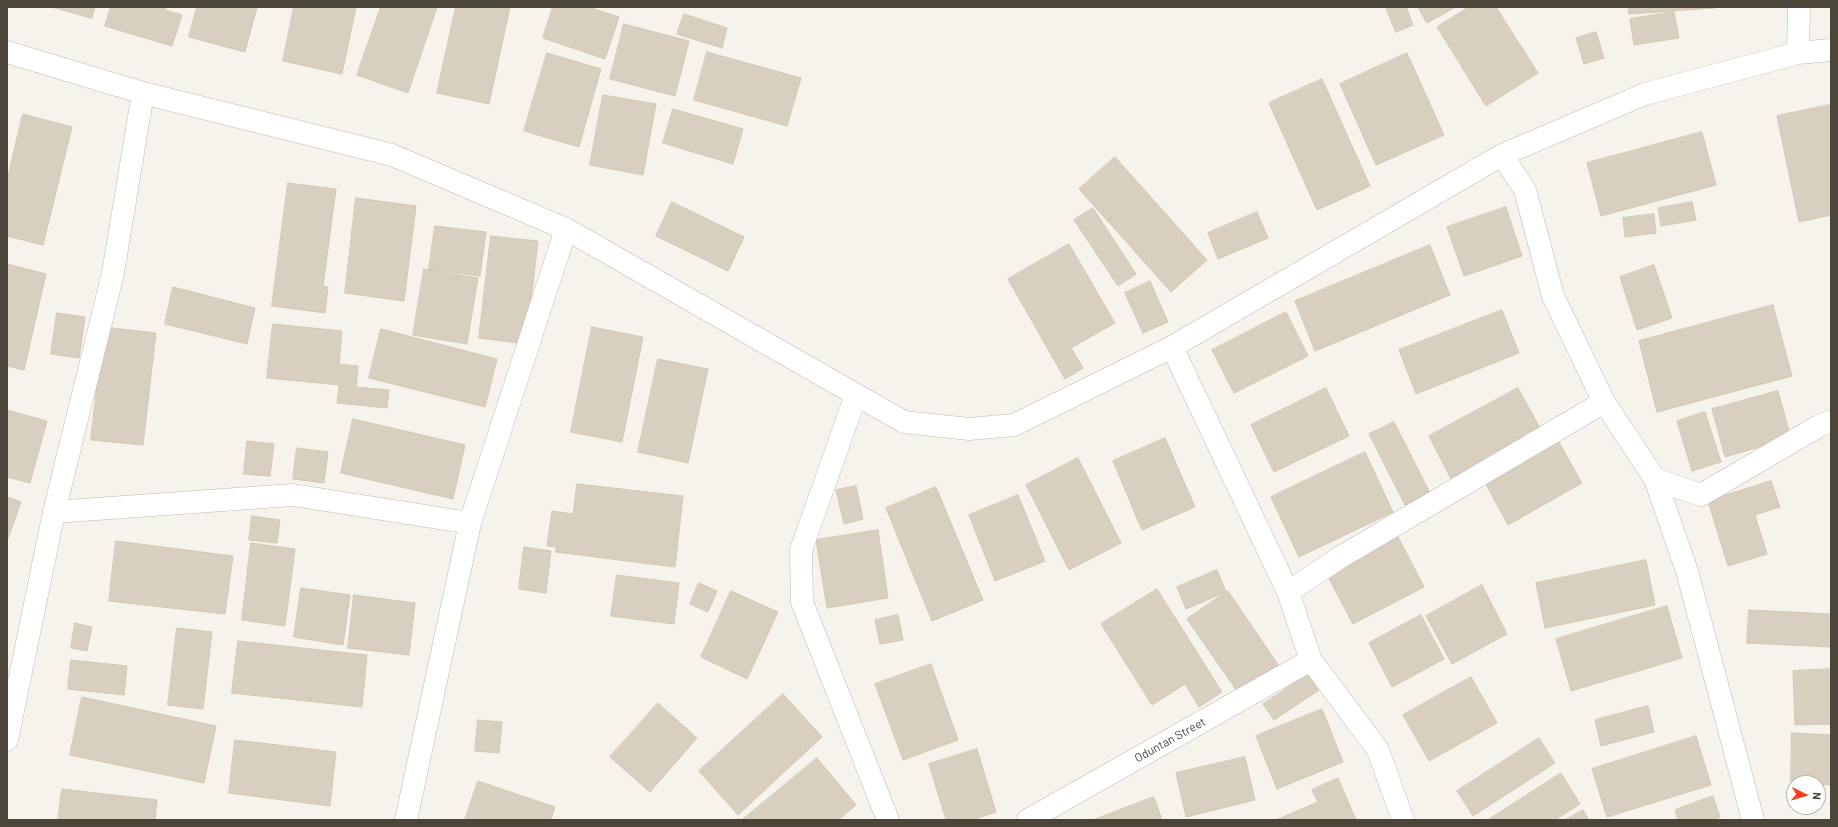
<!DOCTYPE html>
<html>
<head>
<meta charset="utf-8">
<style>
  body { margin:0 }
  #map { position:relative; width:1838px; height:827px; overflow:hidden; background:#f6f3ec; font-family:Barlow,sans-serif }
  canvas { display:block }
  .frame { position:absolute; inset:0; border:8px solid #4b4439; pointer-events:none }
  .north { position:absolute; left:1786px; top:775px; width:40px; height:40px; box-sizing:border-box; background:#fff; border:1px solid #b7b4b0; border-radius:50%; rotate:95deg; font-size:11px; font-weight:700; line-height:16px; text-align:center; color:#4b4439 }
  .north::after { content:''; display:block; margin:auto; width:14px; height:18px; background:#fc3f1d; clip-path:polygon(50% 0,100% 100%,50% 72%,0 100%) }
</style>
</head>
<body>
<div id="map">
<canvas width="1838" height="827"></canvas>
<div class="frame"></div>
<div class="north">N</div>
</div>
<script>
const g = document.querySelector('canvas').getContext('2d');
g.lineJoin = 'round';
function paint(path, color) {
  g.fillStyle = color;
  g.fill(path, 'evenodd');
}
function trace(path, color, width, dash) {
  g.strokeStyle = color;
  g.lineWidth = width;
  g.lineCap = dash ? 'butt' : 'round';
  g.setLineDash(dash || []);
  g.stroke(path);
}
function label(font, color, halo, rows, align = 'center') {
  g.font = font + ' Barlow,sans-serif';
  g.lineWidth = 3;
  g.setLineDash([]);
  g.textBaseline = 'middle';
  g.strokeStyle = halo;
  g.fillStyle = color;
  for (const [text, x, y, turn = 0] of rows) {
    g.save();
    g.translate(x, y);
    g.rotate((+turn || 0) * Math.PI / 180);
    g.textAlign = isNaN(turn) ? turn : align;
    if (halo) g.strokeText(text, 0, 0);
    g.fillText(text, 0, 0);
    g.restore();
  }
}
const building = new Path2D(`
  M52,7H95L92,18Z
  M111,7H166L165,10L182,15L172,46L105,26Z
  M197,7H257L245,52L189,37Z
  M294,7H356L342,74L283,61Z
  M381,7H437L408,93L357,75Z
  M456,7H510L489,104L437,93Z
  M553,7H588L619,17L605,59L543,38Z
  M1386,7H1406L1413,25L1396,32Z
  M1418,7H1456L1427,23Z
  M1469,7H1496L1538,73L1486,106L1437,27Z
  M1629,7H1715V8L1629,14Z
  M1674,12L1679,38L1634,45L1630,19Z
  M684,14L727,28L722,48L677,34Z
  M624,24L689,41L675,96L610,79Z
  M1596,32L1604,58L1584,64L1576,38Z
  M707,52L801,78L787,126L694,100Z
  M547,53L601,69L579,147L524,131Z
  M1407,53L1444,135L1376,165L1340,84Z
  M1322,79L1370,186L1317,210L1269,103Z
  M603,95L656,104L643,175L590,165Z
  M1829,105L1831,115V215L1799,222L1777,116Z
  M673,109L743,129L733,164L663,143Z
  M23,114L72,127L43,245L7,236V181Z
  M1702,132L1716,185L1601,216L1587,163Z
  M1115,157L1207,260L1171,292L1079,189Z
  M288,183L336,189L323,286L328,287L325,313L272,306Z
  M356,198L416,206L404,301L345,293Z
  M672,202L744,237L728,271L656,236Z
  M1692,202L1696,220L1661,226L1658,208Z
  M1506,207L1522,256L1464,276L1447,227Z
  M1093,208L1136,274L1118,286L1074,220Z
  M1257,212L1268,238L1218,259L1208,233Z
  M1654,214L1656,233L1625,237L1623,218Z
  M435,226L486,232L480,276L429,269Z
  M491,236L538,241L526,344L479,338Z
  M1069,244L1115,323L1071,348L1083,368L1065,379L1008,279Z
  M1430,245L1450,295L1315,351L1295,301Z
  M7,264L46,274L24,370L7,366Z
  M1654,265L1672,318L1637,330L1620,277Z
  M424,269L478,278L467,344L413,335Z
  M1150,281L1168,322L1143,333L1125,293Z
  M173,287L255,308L247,344L165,324Z
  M1773,305L1792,376L1657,412L1639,341Z
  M1502,310L1519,353L1416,394L1399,350Z
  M1286,312L1308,356L1234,393L1212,350Z
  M57,313L85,317L79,358L51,354Z
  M273,324L342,331L339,364L358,366L356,387L389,390L387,408L337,403L339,385L267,378Z
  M104,327L156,333L143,445L91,440Z
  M592,327L643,337L622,442L571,432Z
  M381,329L497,359L485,407L369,378Z
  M658,359L708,369L688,463L638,452Z
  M1326,388L1349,436L1274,472L1251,425Z
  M1518,388L1541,430L1451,479L1429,436Z
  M1778,391L1791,438L1725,457L1712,409Z
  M7,410L47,421L30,483L7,477Z
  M1705,412L1721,462L1692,471L1677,421Z
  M353,419L465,445L453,499L341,473Z
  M1394,422L1430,493L1405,505L1369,434Z
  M1556,437L1582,483L1508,525L1483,479Z
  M1165,438L1195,507L1142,530L1113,461Z
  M247,441L274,444L270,476L244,474Z
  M297,448L328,452L324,483L293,479Z
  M1365,452L1393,512L1299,557L1271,497Z
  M1078,458L1121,543L1069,570L1026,485Z
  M1771,481L1780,507L1755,515L1767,554L1728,566L1708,501Z
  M577,484L683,496L675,567L556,552V547L547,546L552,511L573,514Z
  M856,486L863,519L844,524L836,490Z
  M936,487L983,600L932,621L886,508Z
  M1018,495L1045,561L995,581L969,515Z
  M7,497L21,502L7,541Z
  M252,516L280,520L277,543L249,540Z
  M878,530L888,598L827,608L816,540Z
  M1397,535L1424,587L1353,624L1326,573Z
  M116,541L233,556L225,614L109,601Z
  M251,543L295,549L285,626L242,620Z
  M524,547L551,551L546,593L519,589Z
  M1646,560L1655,605L1545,628L1536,583Z
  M1217,570L1226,592L1186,609L1177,587Z
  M617,575L679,583L674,624L611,616Z
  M699,583L717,591L708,612L690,604Z
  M1482,585L1507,634L1452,664L1426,616Z
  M301,588L350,595L343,645L294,637Z
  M1157,589L1222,692L1199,707L1185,684L1152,705L1101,624Z
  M731,591L778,612L747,679L701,657Z
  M1228,591L1279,666L1239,694L1187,619Z
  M354,595L415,603L409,655L348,648Z
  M1667,606L1682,658L1571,691L1556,639Z
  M1749,610L1831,614V647L1747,643Z
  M898,615L903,640L880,644L875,620Z
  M1421,615L1444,659L1392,687L1369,643Z
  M75,623L92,627L87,651L71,648Z
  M177,628L212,632L203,709L168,705Z
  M238,641L367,655L362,707L232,693Z
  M71,660L127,666L124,695L68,689Z
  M931,664L958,740L903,760L875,684Z
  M1831,669V724L1795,725L1793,671Z
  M1309,674L1319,690L1274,720L1263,704Z
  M1471,677L1497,723L1429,761L1403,715Z
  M783,694L822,737L738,815L699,771Z
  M82,697L216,726L204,783L70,755Z
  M658,703L697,738L650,792L610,757Z
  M1648,706L1654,732L1601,746L1595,720Z
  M1322,709L1343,762L1277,789L1256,736Z
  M478,720L502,722L499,753L475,751Z
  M1792,733L1831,735V785L1791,783Z
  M1696,736L1711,785L1607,817L1592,769Z
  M1539,738L1555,763L1473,816L1457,791Z
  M235,740L336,752L330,806L229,793Z
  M977,749L996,812L972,820H946L929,764Z
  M1245,757L1255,800L1186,817L1176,773Z
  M817,758L856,805L838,820H742Z
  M1561,773L1580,804L1555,820H1488Z
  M1338,778L1356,820H1276L1318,802L1312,790Z
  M478,781L555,807L551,820H465Z
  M62,789L157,800L155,820H58Z
  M1713,796L1720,817L1713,820H1678L1675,810Z
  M1154,797L1162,820H1093Z
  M1583,810L1589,820H1565Z`);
paint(building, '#d8cfc1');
trace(building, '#d3c7b4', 1);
const minor = new Path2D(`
  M7,52L143,93L392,155L566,229L904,422L969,429L1014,425L1172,347L1502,155L1645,94L1798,53L1831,50
  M1798,53L1799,7
  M1502,155L1525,190L1553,296L1604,402L1655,479L1687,571L1753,820
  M1172,347L1288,592L1311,660L1378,750L1403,820
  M856,395L801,550L802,602L888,820
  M1655,479L1701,495L1819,426L1831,421
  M54,512L293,495L470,523
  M1288,592L1339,558L1604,402
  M7,740L54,512L113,273L143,93
  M406,820L470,523L566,229
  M1028,820L1311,660`);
trace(minor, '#c2bbae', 23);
trace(minor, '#fff', 22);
label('12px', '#4b4439', '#fff', [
  ["Oduntan Street",1170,740,-29]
]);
</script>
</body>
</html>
